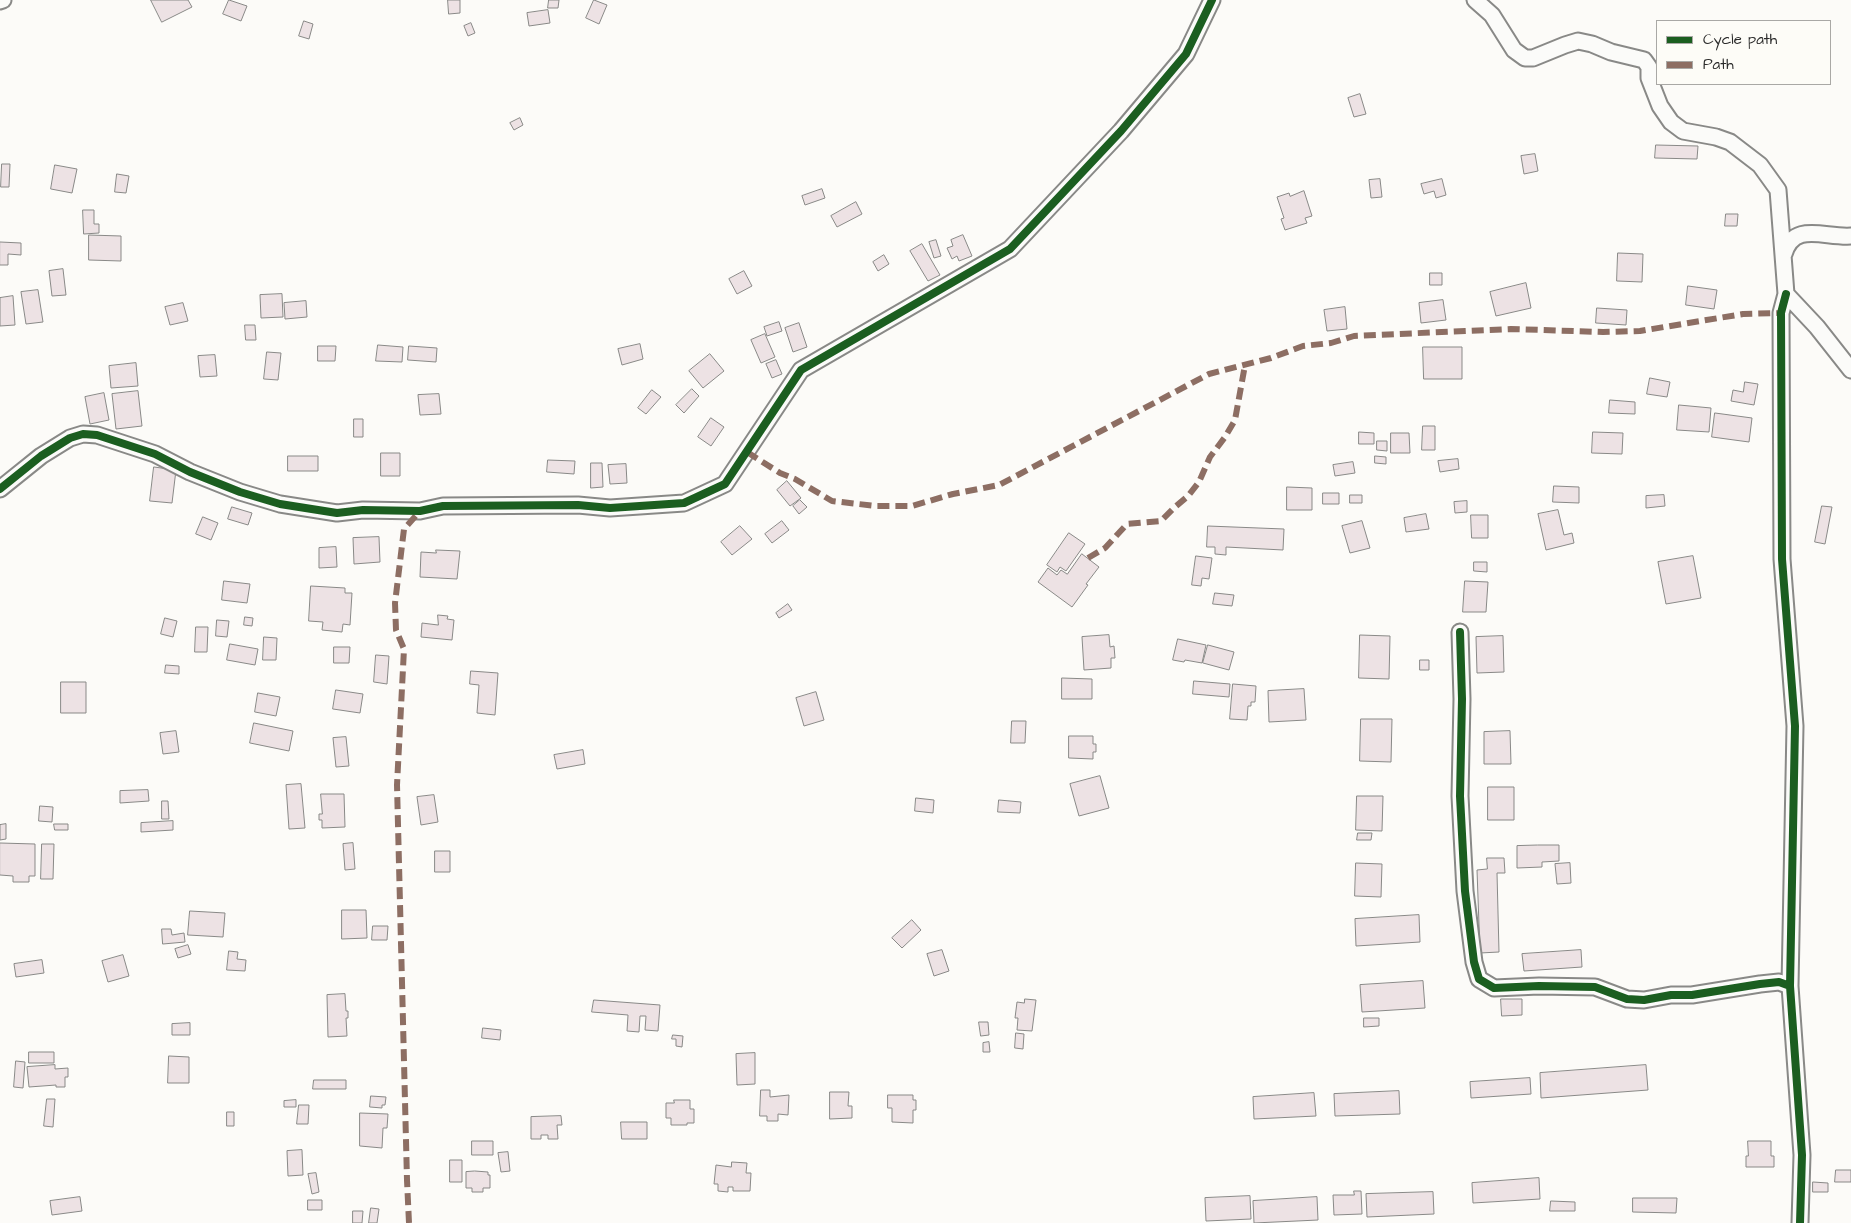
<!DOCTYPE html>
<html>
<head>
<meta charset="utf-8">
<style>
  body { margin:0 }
  #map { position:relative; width:1851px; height:1223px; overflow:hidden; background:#fcfbf8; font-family:"Architects Daughter",sans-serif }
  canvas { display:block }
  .legend { position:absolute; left:1656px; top:20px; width:175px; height:65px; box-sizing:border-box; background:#fdfcf7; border:1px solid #a9a8a5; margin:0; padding:6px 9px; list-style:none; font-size:15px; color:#2b2b2b }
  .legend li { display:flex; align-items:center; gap:10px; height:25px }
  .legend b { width:25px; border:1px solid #a9a8a5 }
</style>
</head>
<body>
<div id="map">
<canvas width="1851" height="1223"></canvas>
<ul class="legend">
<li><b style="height:6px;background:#1b5e20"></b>Cycle path</li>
<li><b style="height:6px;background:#8d6e63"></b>Path</li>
</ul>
</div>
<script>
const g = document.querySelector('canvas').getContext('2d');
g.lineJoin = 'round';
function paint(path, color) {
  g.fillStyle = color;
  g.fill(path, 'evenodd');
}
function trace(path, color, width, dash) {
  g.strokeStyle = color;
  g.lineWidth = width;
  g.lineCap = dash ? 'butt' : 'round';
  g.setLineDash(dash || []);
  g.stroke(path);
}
const building = new Path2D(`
  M151,0H188L192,7L162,22Z
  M229,0L247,6L241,21L223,14Z
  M448,0H460V13L449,14Z
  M549,0H559L558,8H548Z
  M594,0L607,5L599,24L586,18Z
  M548,10L550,23L529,26L527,13Z
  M304,21L313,24L309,39L299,36Z
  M471,23L475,33L468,36L464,26Z
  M1360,94L1366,114L1354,117L1348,98Z
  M520,118L523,125L514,130L510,123Z
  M1656,145L1698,146L1697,159L1655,158Z
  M1535,154L1538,171L1524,174L1521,156Z
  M2,164H10L9,187H1Z
  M55,165L77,169L72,193L51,189Z
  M117,174L129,176L126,193L115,192Z
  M1380,179L1382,197L1371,198L1369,180Z
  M1442,179L1446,195L1436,198L1434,191L1424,194L1421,184Z
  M822,189L825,198L805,205L802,196Z
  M1304,191L1312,216L1305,218L1307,223L1285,230L1281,219L1284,218L1277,197L1289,193L1290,196Z
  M856,202L862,214L837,227L831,216Z
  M83,210H94V224H99V233L84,234Z
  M1726,214H1738L1737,226H1725Z
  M89,235L121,236V261L89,260Z
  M963,235L972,256L959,261L957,256L952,259L947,248L953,246L951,240Z
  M936,240L941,256L934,258L929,242Z
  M0,242L21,243V255L8,254V265H0Z
  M922,244L940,275L928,281L910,251Z
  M1618,253L1643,254L1642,282L1617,281Z
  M884,255L889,264L878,271L873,262Z
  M63,269L66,295L52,296L49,271Z
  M744,271L752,286L737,294L729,279Z
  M1430,273H1442V285H1430Z
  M1526,283L1531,308L1496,316L1490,292Z
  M1688,286L1717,290L1714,309L1686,305Z
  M38,290L43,322L26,324L21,292Z
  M282,294L283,317L261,318L260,295Z
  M13,296L15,325L0,326V298Z
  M1443,300L1446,320L1421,323L1419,303Z
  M306,301L307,317L285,319L284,303Z
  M183,303L188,321L170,325L165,307Z
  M1345,307L1347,329L1327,331L1324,310Z
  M1597,308L1627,310L1626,325L1596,323Z
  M779,322L782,331L767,336L764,327Z
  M799,323L807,347L793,352L785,328Z
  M245,325H255L256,340H246Z
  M765,334L775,357L761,363L751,340Z
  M640,344L643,359L622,365L618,349Z
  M378,345L403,347L402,362L376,361Z
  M318,346H336L335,361H318Z
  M409,346L437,348L436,362L408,360Z
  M1423,347H1462V379H1424Z
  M267,352L281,353L278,380L264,379Z
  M710,354L724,371L703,388L689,371Z
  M215,355L217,376L200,377L198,356Z
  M776,360L782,374L772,378L766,364Z
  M136,363L138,386L111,388L109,366Z
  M1650,378L1670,382L1667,397L1647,394Z
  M1745,382L1758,384L1754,405L1731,401L1733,390L1743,392Z
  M692,389L699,396L684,413L676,405Z
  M652,390L661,397L646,414L638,408Z
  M138,391L142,426L116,429L112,394Z
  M104,393L109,420L90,424L85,397Z
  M439,394L441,414L420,415L418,395Z
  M1610,400L1635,402V414L1609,413Z
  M1679,405L1711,408L1709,432L1677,430Z
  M1715,413L1752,418L1749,442L1712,437Z
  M711,418L724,427L711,446L698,437Z
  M354,419H363V437H354Z
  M1423,426H1435V450H1422Z
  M1359,432L1374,433V444H1359Z
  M1593,432L1623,433L1622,454L1592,453Z
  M1391,433H1409L1410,453H1391Z
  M1377,441H1387V451L1377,450Z
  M381,453H400V476H381Z
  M288,456H318V471H288Z
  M1375,456L1386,457V464L1375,463Z
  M1458,459L1459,469L1440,472L1438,461Z
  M548,460L575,461L574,474L547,472Z
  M1353,462L1355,473L1335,476L1333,465Z
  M591,463H602L603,487L591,488Z
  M626,464L627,483L610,484L608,465Z
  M154,467L176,470L172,503L150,501Z
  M787,481L801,498L790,506L777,490Z
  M1554,486L1579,487V503L1553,502Z
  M1287,487L1312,488V510H1287Z
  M1323,493H1339V504H1323Z
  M1350,495H1362V503H1350Z
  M1664,495L1665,506L1646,508V496Z
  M800,500L807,507L799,514L793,506Z
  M1467,501V512L1455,513L1454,502Z
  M1822,506L1832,507L1825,544L1815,542Z
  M232,507L252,513L248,525L228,519Z
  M1558,510L1564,535L1572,533L1574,543L1546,550L1538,514Z
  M1426,514L1429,529L1406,532L1404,518Z
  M1471,515H1488V538H1472Z
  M203,517L218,523L211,540L196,534Z
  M782,521L789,530L772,543L765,534Z
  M1362,521L1370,548L1350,553L1342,526Z
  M740,526L752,539L732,555L721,542Z
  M1208,526L1284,529L1283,550L1226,547V555L1215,554V547H1207Z
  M1069,533L1085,544L1066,571L1060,567L1057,572L1047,565Z
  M379,537L380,562L354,564L353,538Z
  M336,547L337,567L319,568V548Z
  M436,550L460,551L457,579L420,577L421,552L436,553Z
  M1082,554L1099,567L1086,584L1088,585L1072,607L1038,582L1048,568L1057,575L1061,570L1067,574Z
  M1196,556L1212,558L1209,579L1202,578L1201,586L1192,585Z
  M1693,556L1701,598L1666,604L1658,562Z
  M1474,562H1487V572L1474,571Z
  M224,581L250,584L247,603L222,600Z
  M1465,581L1488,582L1486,612H1463Z
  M311,586L345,588V593H352L350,625L343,624L342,632L322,630L323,622L309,621Z
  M1215,593L1234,595L1232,606L1213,604Z
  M788,604L792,610L779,618L776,613Z
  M438,615L448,616L447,619L454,620L452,640L421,637L422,623L438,625Z
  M245,617L253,618L252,626L244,625Z
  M165,618L177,621L173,637L161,634Z
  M217,620L229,621L227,637L216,636Z
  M196,627H208L207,652H195Z
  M1109,635L1110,647L1114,646L1115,658H1111V668L1084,670L1082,637Z
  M1360,635L1390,636L1389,679L1359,678Z
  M1503,636L1504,672L1477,673L1476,637Z
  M264,637L277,638L276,660H263Z
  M1178,639L1206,645L1202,663L1185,660L1184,662L1173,660Z
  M230,644L258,649L255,665L227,660Z
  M1208,645L1234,652L1229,670L1203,663Z
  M334,647H350L349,663H334Z
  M376,655L389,656L387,684L374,682Z
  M1420,660H1429V670H1420Z
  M166,665L179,666V674L165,673Z
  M471,671L498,673L495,715L477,713L479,685L470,684Z
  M1062,678L1092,679V699H1062Z
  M1194,681L1230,684L1229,697L1193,694Z
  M61,682H86V713H61Z
  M1233,684L1256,686L1255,702H1251V706H1248L1247,720L1230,719Z
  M1304,689L1306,720L1269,722L1268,691Z
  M336,690L363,694L360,713L333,709Z
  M816,692L824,720L804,726L796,698Z
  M258,693L280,697L276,716L255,712Z
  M1361,719H1392L1391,762L1360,761Z
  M1012,721H1026L1025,743H1011Z
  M254,723L293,731L289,751L250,743Z
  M176,731L179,752L163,754L160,733Z
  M1510,731L1511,764H1484V732Z
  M1069,736H1093V744H1096V752H1093V759L1069,758Z
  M346,737L349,766L336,767L333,738Z
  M583,750L585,764L557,769L554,755Z
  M1100,776L1109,808L1079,816L1070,784Z
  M301,784L305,828L289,829L286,785Z
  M1488,787H1514V820H1488Z
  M148,790L149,801L120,803V791Z
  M321,794H344L345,827L322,828V820H319V814H322Z
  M434,795L438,822L421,825L417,797Z
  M1357,796H1383L1382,831L1356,830Z
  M916,798L934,800L933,813L915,811Z
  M999,800L1021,802L1020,813L998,812Z
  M162,801H168L169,819H162Z
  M40,806L53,807L52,822L39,821Z
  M173,821V830L141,832V823Z
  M6,824V839L0,840V825Z
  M54,824H68V830H55Z
  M1358,833H1372L1371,840H1357Z
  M0,843L35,844V876H29V882H13V876L0,875Z
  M353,843L355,869L345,870L343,844Z
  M42,844H54L53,879H41Z
  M1538,845H1559V861L1542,862V867L1517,868V846Z
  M435,851H450V872H435Z
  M1487,858H1504L1505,873H1497L1499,952L1480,953L1477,870L1487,869Z
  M1356,863L1382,864L1381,897L1355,896Z
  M1570,863L1571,883L1557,884L1555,864Z
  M342,910H366L367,938L342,939Z
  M190,911L225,913L223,937L188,935Z
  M1419,915L1420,942L1356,946L1355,919Z
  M912,920L921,930L902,948L892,938Z
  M373,926H388L387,940H372Z
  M162,929H171L172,935L184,933L185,942L163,944Z
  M188,945L191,954L178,958L175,949Z
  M942,950L949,971L934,976L927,954Z
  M1581,950L1582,967L1524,971L1522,954Z
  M229,951L238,952L237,959L246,960L245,971L227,970Z
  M123,955L129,976L108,982L102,961Z
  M42,960L44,973L16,977L14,964Z
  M1423,981L1425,1008L1362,1012L1360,985Z
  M345,994L346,1011H348V1018H346L347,1036L328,1037L327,995Z
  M1025,999L1036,1000L1032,1031L1017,1030L1018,1018H1015L1017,1002L1024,1003Z
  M1501,999H1522V1015L1502,1016Z
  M594,1000L660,1005L658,1031L645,1030L646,1016H640L639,1032L627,1031L628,1015L592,1012Z
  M1364,1018H1379V1026L1364,1027Z
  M979,1022H988L989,1035L981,1036Z
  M190,1023V1035H172V1024Z
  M483,1028L501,1030L500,1040L482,1038Z
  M1016,1033L1024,1034L1023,1049L1015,1048Z
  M673,1035L683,1036L682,1047L676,1046V1039H672Z
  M989,1042L990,1052H983V1043Z
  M29,1052H54V1063H29Z
  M755,1053V1084L737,1085L736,1054Z
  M169,1056L189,1057V1083H168Z
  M16,1061L25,1062L23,1088L14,1087Z
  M55,1065V1069L68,1068V1077H65V1087H56V1085L29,1087L27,1067Z
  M1646,1065L1648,1090L1541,1098L1540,1073Z
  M1530,1078L1531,1094L1471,1098L1470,1082Z
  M314,1080H346V1089H313Z
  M761,1090H770V1097L789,1095L788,1115L778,1114V1121H767V1116H760Z
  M1399,1091L1400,1114L1335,1116L1334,1094Z
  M830,1092H849L848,1106H852V1118L830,1119Z
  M1314,1093L1316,1116L1254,1119L1253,1097Z
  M888,1095H913V1100H916V1110H913V1123L892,1122V1108H888Z
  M371,1096L386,1097L385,1105H382V1108L370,1107Z
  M47,1099H55L53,1127L44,1126Z
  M296,1100V1107H284V1101Z
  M674,1100H690V1109H694V1123H687V1125H671V1118H666V1103H674Z
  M299,1105H309L308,1124H297Z
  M227,1112H234V1126H227Z
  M360,1113L388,1114L387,1128H383L382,1148L360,1146Z
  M561,1116L562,1125H557L558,1139H548V1135H541V1139H531V1117Z
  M621,1122H647V1139H622Z
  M472,1141H493V1155H472Z
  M1748,1141H1771V1156H1774V1167H1746V1156H1748Z
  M302,1150L303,1175L288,1176L287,1151Z
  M508,1152L510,1171L501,1172L498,1153Z
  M450,1160H462V1182H450Z
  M732,1162L747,1163L746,1173H751L750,1191H733V1187H728V1192L718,1191V1184H714L716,1165L731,1167Z
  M1836,1170H1851V1182H1835Z
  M475,1171L488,1172V1175H490V1188H483V1192H472V1188H466V1172Z
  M316,1173L319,1192L312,1194L308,1174Z
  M1539,1178L1540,1199L1473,1203L1472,1183Z
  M1813,1182L1828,1183V1192H1813Z
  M1354,1191H1361L1362,1214L1334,1215L1333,1195H1354Z
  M1433,1192L1434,1214L1367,1217L1366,1194Z
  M1250,1196L1251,1219L1206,1221L1205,1198Z
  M80,1197L82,1211L52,1215L50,1201Z
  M1317,1197L1318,1220L1254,1223L1253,1201Z
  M1633,1198H1677L1676,1213L1633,1212Z
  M308,1200H322V1210H308Z
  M1551,1201L1575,1202V1211H1550Z
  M371,1208L379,1209L377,1223H369Z
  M353,1211H363L362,1223H353Z`);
paint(building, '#ede2e4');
trace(building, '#898987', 1);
const minor = new Path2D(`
  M1475,0L1492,15L1514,50L1525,58H1533L1565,45L1578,41L1592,44L1611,52L1644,60L1649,67V78L1660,106L1671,122L1683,131L1716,137L1730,142L1760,165L1778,190L1786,294L1817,327L1851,370
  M0,1L3,0
  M1784,254C1794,221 1824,238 1851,236
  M1786,294L1781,313L1782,559L1795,726L1790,986
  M0,489L41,456L70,438L83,434L97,435L155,454L190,472L240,492L280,504L337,513L363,510L420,511L443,506L578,505L610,508L684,503L725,484L801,370L1010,249L1121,131L1186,54L1212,0
  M1460,632L1462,699L1460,796L1465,891L1474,962L1479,979L1494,988L1539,986L1595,987L1627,999L1644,1000L1671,995H1692L1760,984L1779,982L1790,986L1802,1155L1800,1223`);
trace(minor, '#898987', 19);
trace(minor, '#fbfbf9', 15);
trace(new Path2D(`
  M747,452L780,473L795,479L832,501L876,506H912L953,494L999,485L1209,374L1271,358L1303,346L1331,343L1354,336L1465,331L1511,329L1603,332L1640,331L1743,314L1781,313
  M1088,558L1105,548L1127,524L1161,521L1175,507L1188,496L1199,482L1210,457L1225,437L1235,420L1245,365
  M409,1223L407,1180L397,785L404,649L396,630L395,603L404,529L420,511`), '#8d6e63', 6, [12, 6]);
trace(new Path2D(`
  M1786,294L1781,313L1782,559L1795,726L1790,986
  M0,489L41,456L70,438L83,434L97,435L155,454L190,472L240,492L280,504L337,513L363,510L420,511L443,506L578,505L610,508L684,503L725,484L801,370L1010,249L1121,131L1186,54L1212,0
  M1460,632L1462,699L1460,796L1465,891L1474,962L1479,979L1494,988L1539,986L1595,987L1627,999L1644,1000L1671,995H1692L1760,984L1779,982L1790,986L1802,1155L1800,1223`), '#1b5e20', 8);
</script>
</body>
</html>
